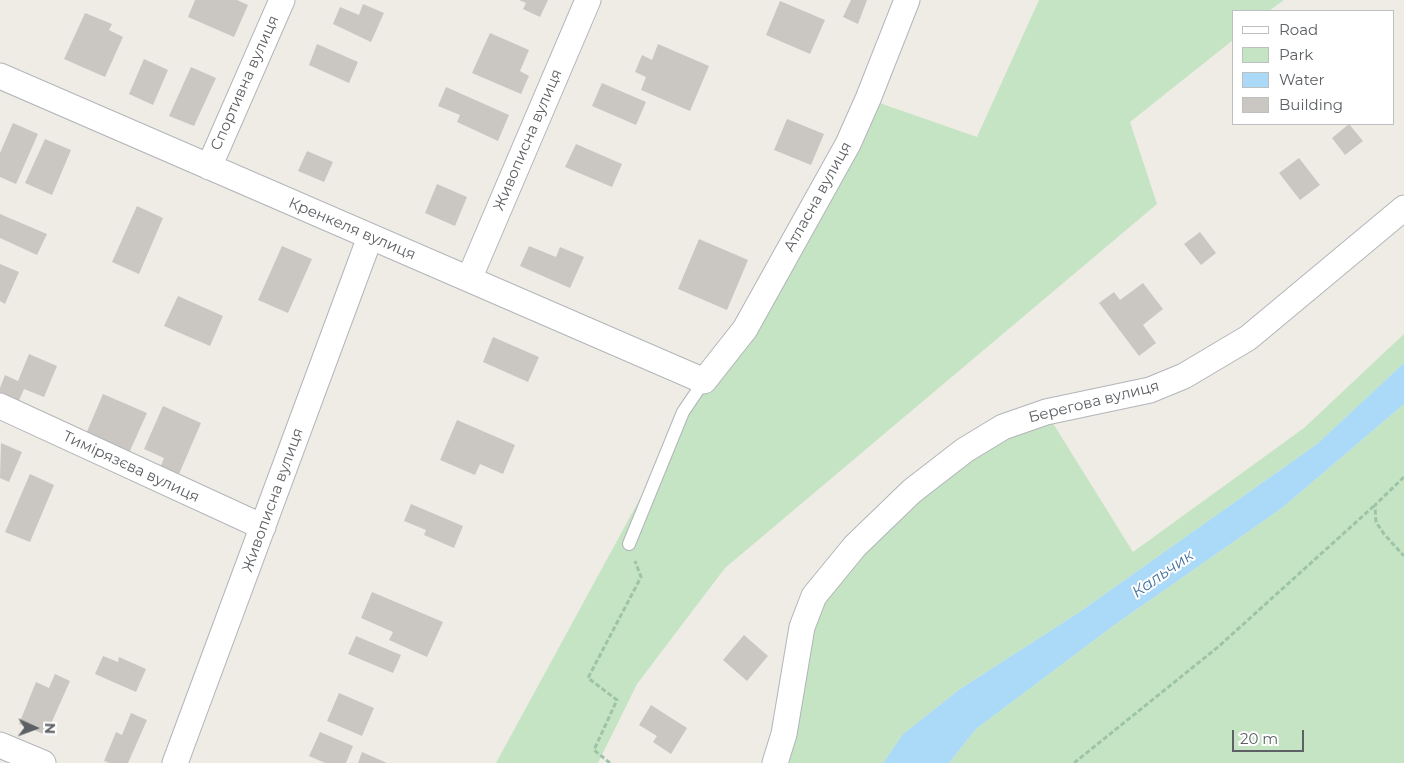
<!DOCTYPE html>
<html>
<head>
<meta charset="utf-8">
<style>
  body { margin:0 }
  #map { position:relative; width:1404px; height:763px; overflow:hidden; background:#eeece5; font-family:Montserrat,sans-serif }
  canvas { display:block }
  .legend { position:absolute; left:1232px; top:10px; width:162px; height:115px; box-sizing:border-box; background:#fff; border:1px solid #bebfc1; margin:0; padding:6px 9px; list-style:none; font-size:15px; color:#5d6064 }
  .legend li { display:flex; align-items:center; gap:10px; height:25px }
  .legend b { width:25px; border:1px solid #bebfc1 }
  .north { position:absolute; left:10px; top:703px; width:50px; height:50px; -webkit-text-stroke:4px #fff; paint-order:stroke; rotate:92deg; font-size:14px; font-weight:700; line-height:20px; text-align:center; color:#5d6064 }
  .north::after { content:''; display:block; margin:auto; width:18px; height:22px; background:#5d6064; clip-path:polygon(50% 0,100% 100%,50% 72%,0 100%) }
  .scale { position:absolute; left:1232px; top:730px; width:72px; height:22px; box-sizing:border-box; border:2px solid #5d6064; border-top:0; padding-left:6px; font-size:15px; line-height:18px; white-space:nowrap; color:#5d6064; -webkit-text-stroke:4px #fff; paint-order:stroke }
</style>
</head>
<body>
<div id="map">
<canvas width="1404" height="763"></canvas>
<ul class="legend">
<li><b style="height:6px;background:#fff"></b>Road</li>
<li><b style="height:14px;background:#c5e4c3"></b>Park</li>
<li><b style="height:14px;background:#abd9f8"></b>Water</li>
<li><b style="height:14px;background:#cac7c2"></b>Building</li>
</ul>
<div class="north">N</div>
<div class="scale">20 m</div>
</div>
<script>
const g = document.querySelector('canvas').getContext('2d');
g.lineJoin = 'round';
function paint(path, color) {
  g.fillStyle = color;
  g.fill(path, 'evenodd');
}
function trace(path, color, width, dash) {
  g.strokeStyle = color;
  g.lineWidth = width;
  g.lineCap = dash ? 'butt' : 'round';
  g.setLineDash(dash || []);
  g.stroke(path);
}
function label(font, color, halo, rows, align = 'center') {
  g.font = font + ' Montserrat,sans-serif';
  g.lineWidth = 4;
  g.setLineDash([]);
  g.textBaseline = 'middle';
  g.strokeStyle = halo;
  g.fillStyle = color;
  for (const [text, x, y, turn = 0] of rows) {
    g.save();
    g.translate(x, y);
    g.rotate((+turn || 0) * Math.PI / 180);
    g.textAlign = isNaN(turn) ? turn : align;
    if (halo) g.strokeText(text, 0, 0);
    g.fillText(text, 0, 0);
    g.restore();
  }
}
paint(new Path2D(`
  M1039,0H1284L1269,11H1233V40L1130,122L1157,204L725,568L637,684L598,763H496L704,381L868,99L977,137Z
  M1404,334V363L1317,444L1078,613L960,689L903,734L883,763H775L802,627L912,491L1046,412L1133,552L1304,428Z
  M1404,404V763H949L976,729L1113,626L1282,508Z`), '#c5e4c3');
paint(new Path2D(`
  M1404,363V404L1282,508L1113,626L976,729L949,763H883L903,734L960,689L1078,613L1317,444Z`), '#abd9f8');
paint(new Path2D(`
  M195,0H237L248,5L234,37L188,17Z
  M519,0H548L540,17L523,9L526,3Z
  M851,0H867L858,24L843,17Z
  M780,1L825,20L810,54L766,35Z
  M363,4L384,13L371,42L333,24L340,7L359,15Z
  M85,13L112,24L109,30L123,37L105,77L64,59Z
  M490,33L529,50L520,71L529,76L521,94L472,73Z
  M317,44L358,62L349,83L309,65Z
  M658,44L709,66L690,111L641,90L646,77L635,72L642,55L652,60Z
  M144,59L168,70L153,105L129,94Z
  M191,67L216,78L194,126L169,116Z
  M602,83L646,102L636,125L592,106Z
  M446,87L509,115L498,141L457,122L460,115L438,106Z
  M787,119L824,134L811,165L774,150Z
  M13,123L38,134L16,184L0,177V153Z
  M1349,124L1363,141L1345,155L1332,138Z
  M45,139L71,150L52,195L25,183Z
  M576,144L622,164L612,187L565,167Z
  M307,151L333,162L324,182L298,171Z
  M1299,158L1320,185L1300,200L1279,173Z
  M437,184L467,197L455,226L425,213Z
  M137,206L163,218L139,274L112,262Z
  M0,214L47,234L37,255L0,238Z
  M1200,232L1216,253L1201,265L1184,244Z
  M699,239L748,260L727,310L678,289Z
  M282,246L312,259L288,313L258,300Z
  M529,246L556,257L560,247L584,257L570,288L520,266Z
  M0,264L19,272L5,304L0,301Z
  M1143,283L1163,309L1143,325L1156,343L1139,356L1099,303L1114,292L1120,300Z
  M178,296L223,316L210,346L164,326Z
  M493,337L539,357L528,382L483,362Z
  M29,354L57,366L44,397L24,389L18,403L0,396V388L5,375L18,381Z
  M103,394L147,413L129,453L86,434Z
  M163,406L201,423L176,481L158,473L164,458L144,449Z
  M457,420L515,445L503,474L480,464L475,475L440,460Z
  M1,443L22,452L9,482L0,478Z
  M30,474L54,485L30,542L5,532Z
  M411,504L463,526L454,548L424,535L426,530L404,521Z
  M372,592L443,622L427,657L389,640L393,632L361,618Z
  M744,635L768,656L747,681L723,660Z
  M356,636L401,655L393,673L348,654Z
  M103,656L118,662L119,657L146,669L136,692L95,674Z
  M55,674L70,681L46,735L19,724L36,682L49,688Z
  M339,693L374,708L362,736L327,721Z
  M651,705L687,728L671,754L653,742L657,736L639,725Z
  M131,713L147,720L128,763H109L104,761L116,732L122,735Z
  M320,732L353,746L346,763H325L309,756Z
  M362,752L387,763H358Z`), '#cac7c2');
const service = new Path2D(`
  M629,544L683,412L704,381`);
const minor = new Path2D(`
  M0,76L704,381L745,329L848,144L868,99L907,0
  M209,167L282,0
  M469,279L588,0
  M0,406L263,527
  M0,745L43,763
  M175,763L370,237
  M775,763L784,734L802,627L814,596L855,546L912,491L965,450L1003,427L1046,412L1150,390L1184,376L1248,338L1404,208`);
trace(service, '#b2b5b9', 14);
trace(minor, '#b2b5b9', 27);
trace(new Path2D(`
  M1404,477L1375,505L1376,522L1384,534L1404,556
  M610,763L594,750L617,700L588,678L641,577L635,561
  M1074,763L1218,647L1375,505`), '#9ec4a7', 3, [5, 2.5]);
trace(service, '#fff', 12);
trace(minor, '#fff', 25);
label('15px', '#5d6064', '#fff', [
  ["Спортивна вулиця",245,83,-66],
  ["Живописна вулиця",528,140,-67],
  ["Атласна вулиця",818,197,-61],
  ["Кренкеля вулиця",352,229,23],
  ["Берегова вулиця",1094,402,-14],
  ["Тимірязєва вулиця",131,467,25],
  ["Живописна вулиця",273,500,-70]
]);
label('italic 16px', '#4675a1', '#fff', [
  ["Кальчик",1163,574,-35]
]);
</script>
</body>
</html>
